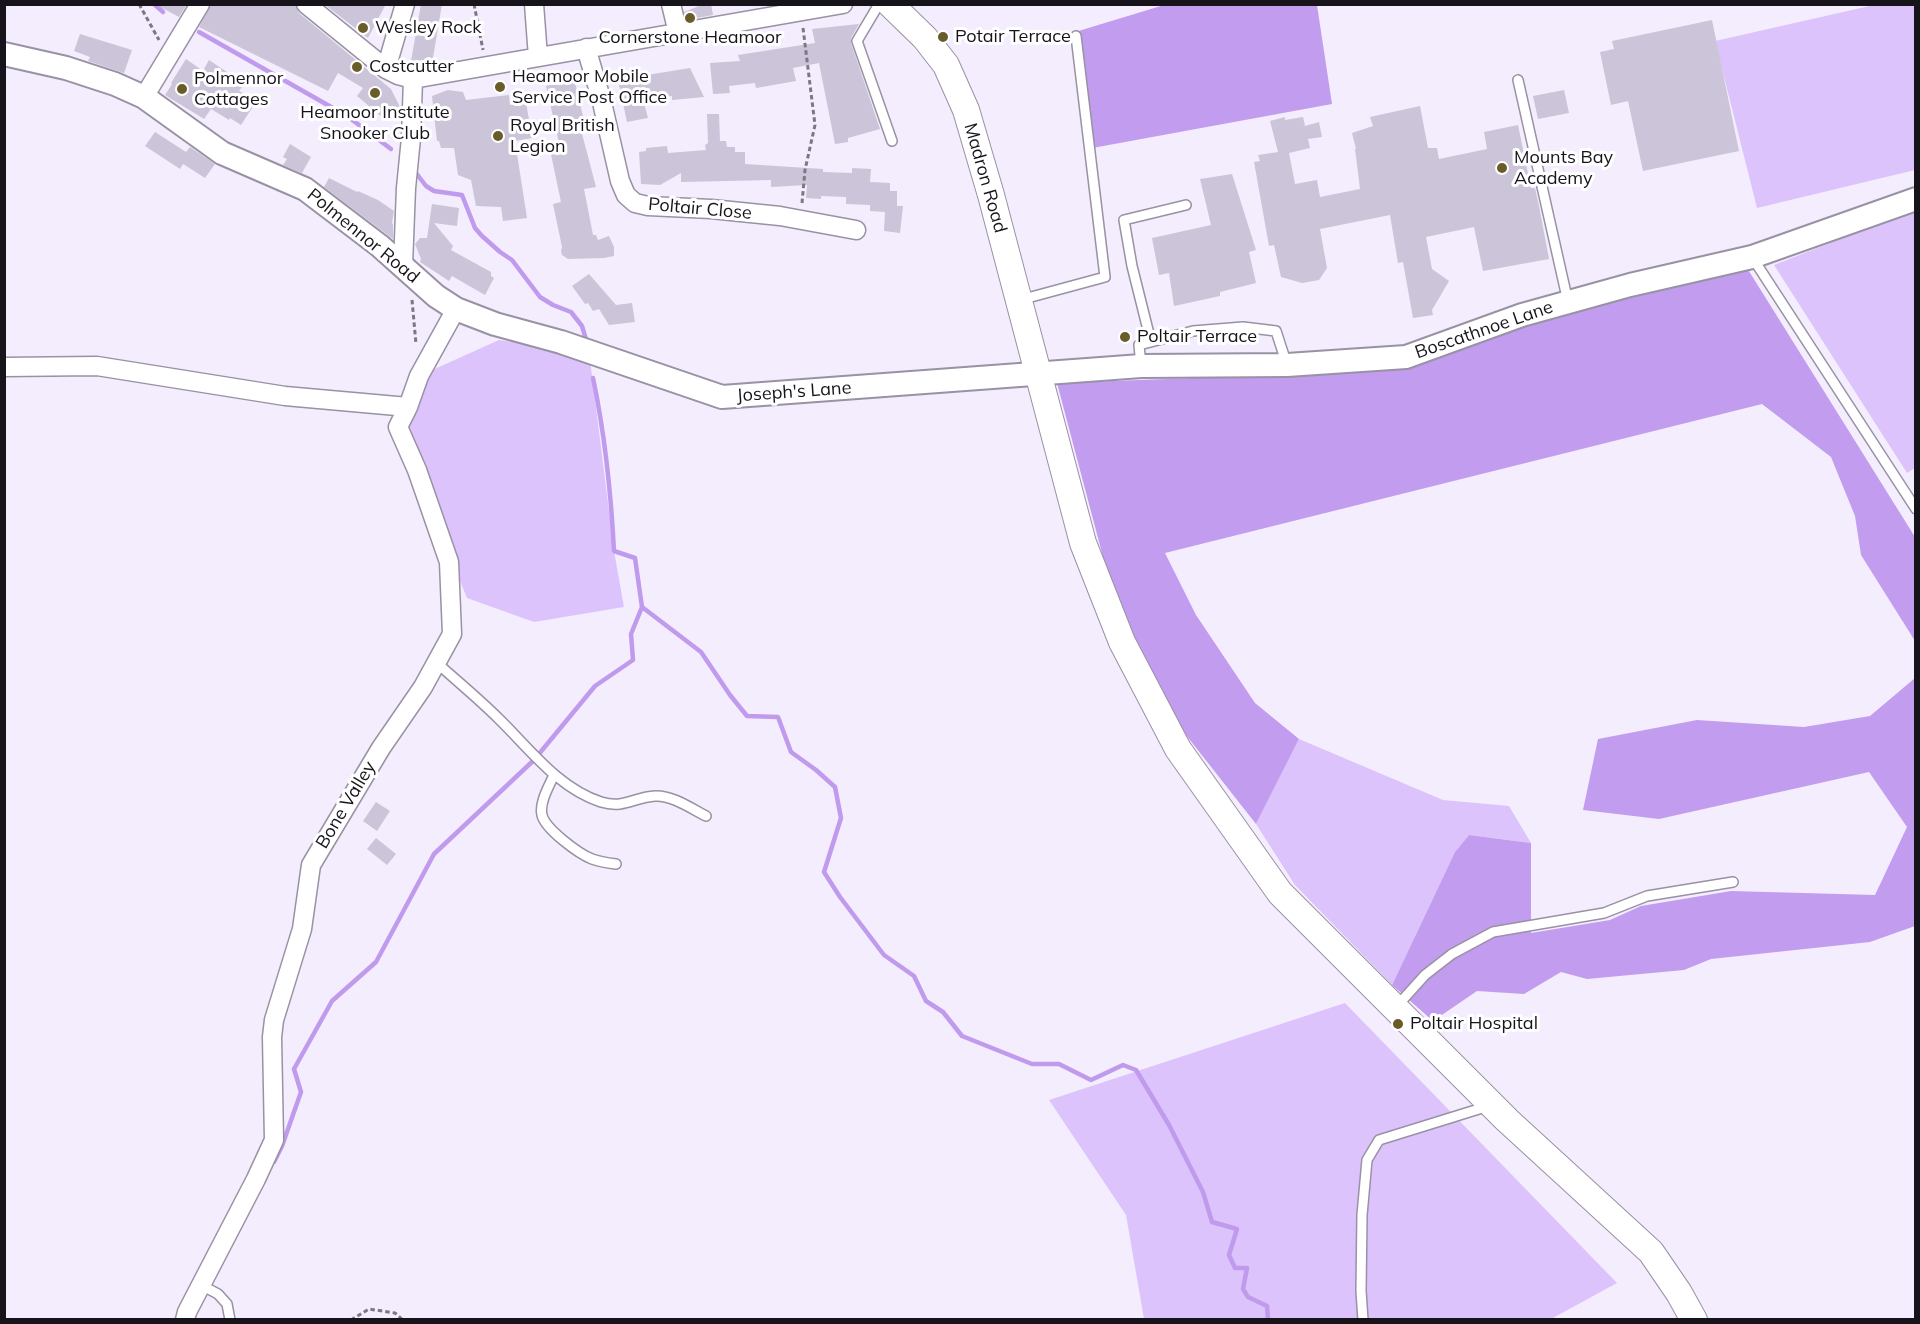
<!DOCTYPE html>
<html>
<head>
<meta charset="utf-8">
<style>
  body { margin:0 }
  #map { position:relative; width:1920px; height:1324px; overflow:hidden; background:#f4edfd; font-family:Mulish,sans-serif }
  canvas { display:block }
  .frame { position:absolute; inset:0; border:6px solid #16131a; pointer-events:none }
</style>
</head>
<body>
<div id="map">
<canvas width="1920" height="1324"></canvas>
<div class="frame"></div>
</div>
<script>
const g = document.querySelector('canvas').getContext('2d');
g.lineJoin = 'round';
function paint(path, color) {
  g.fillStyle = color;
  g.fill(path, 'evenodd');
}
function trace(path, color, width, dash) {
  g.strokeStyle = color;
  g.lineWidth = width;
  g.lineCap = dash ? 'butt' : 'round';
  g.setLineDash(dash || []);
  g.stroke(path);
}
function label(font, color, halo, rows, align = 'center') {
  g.font = font + ' Mulish,sans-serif';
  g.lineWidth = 6;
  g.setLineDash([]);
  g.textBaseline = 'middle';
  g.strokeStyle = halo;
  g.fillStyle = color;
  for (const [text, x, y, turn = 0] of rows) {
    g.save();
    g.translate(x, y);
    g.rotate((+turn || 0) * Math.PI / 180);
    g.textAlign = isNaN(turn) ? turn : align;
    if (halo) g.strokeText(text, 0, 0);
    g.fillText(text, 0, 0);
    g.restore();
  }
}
paint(new Path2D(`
  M1874,5H1915V170L1757,208L1715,41Z
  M1915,210V468L1907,473L1774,265Z
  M499,340L589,352L614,551L624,607L534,622L467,598L398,427L419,376Z
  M1299,739L1443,800L1509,806L1531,843L1469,835L1455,852L1392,985L1295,885L1256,824Z
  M1345,1003L1617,1283L1551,1319H1144L1126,1215L1049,1100Z`), '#dcc3fc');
paint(new Path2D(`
  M1164,5H1317L1332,104L1087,149L1072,33Z
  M1747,268L1915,537V641L1861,555L1855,516L1831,457L1762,404L1165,553L1196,615L1255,703L1299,739L1256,824L1186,735L1116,606L1057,383L1303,374L1419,365L1543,318Z
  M1915,678V926L1870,942L1711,959L1684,970L1587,979L1561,972L1524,994L1477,991L1433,1021L1392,985L1455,852L1469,835L1531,843V933L1610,920L1641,906L1731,891L1875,895L1907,827L1869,772L1659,819L1583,810L1598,739L1697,720L1804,727L1870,716Z`), '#c29cef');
trace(new Path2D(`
  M154,4L163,12
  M199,32L347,116L391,149
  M413,169L426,186L434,191L462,195L475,228L482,236L500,252L512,260L540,297L553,305L571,312L582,326L587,343
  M593,378C605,435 611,493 614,551L635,558L642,607L701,652L730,695L747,716L778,717L791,752L816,770L835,787L841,818L824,872L840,897L884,955L914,976L926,1001L943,1012L962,1036L1032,1064H1059L1091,1080L1123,1065L1136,1070L1169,1125L1203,1192L1212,1222L1237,1229L1229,1255L1235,1268H1247L1243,1289L1248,1297L1267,1306L1268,1320
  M274,1162L282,1146L301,1092L294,1069L332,1001L376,962L434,854L534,760L595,686L633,660L631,634L642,607`), '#c09aed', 4.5);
paint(new Path2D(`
  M155,4H187L179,17Z
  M211,4H295L299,13L391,89L401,109L397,114L382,117L357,96L363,88L338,73L328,91L199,27Z
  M324,4H386L368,38Z
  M421,4H442L432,64L411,61Z
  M704,4H711L713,15L686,20L684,12Z
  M1712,20L1739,151L1643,171L1628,101L1611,105L1600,52L1614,49L1612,41Z
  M859,24L851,38V43L880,129L848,138V142L835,144L819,63L793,68L796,81L756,88L755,83L729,86L730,93L713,94L710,63L740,61L738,55L815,43L812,29Z
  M80,34L132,50L124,73L88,61L90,57L74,51Z
  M186,59L203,71L209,60L230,74L228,78L242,87L239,91L245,94L242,98L254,105L241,125L230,118L229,120L211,109L204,119L165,95L172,84L171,83Z
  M690,68L704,97L672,100V96L643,99L648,118L627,122L619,85L647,79V75Z
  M574,78L585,125L580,126L596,187L584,189L593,235H596L598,240L609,236L614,247V256L604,258L568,259L562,255L561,251L562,247L553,204L561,202L549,145L559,143L546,86Z
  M448,90L463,92L466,100L509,95L510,105L526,102L532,138L515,141L527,218L503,221L501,207L476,206L471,180L458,175L454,148H441L439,141H437L432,96Z
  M1564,90L1569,113L1538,119L1533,96Z
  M1420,106L1428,148H1437L1439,159L1487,149L1484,132L1518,125L1531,188H1535L1539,206L1549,259L1483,271L1474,227L1426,237L1432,269L1449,281L1432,310L1433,315L1413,318L1403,262L1398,263L1390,215L1320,229L1327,268L1319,280L1302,283L1281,277L1274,245L1269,246L1254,162L1260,161L1258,155L1278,152L1270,121L1285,117V120L1303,117L1305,126L1319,122L1322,137L1308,139L1310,148L1289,153L1295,184L1317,180L1320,197L1360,189L1355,149H1356L1352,133L1373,126L1370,117Z
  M707,114H719L720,141H726L727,147H735V152H745V164L823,169V172L852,173V168L871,169L870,182L890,183V191H897V206H903L900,233L884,231L885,212L870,211V205L846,204V197L821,196V199L806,198L807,185L771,187V180L681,182V173L660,185L641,184L639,152L646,151V148L667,146L668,153L706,150L705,145L708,143Z
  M155,132L186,152L190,147L215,164L205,178L183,164L180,169L145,146Z
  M290,144L311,157L302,173L283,165L287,159L283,157Z
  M1232,174L1256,250L1249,252L1256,283L1220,292V296L1174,306L1169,273L1159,275L1152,238L1211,225L1200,179Z
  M329,178L357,192L358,191L378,200L394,211L392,223L393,224V239L324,187Z
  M432,204L459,208L457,226L434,223L453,246L451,250L491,272V276L494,278L485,295L452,276L449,281L420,262L421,259L415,244L420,238H427Z
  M589,274L616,305L632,303L635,322L609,325L599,309L593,311L588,303L585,304L572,286Z
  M376,802L390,811L377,831L363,821Z
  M376,838L396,854L387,865L367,849Z`), '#ccc4d8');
const service = new Path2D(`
  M879,4L857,41L892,141
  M1518,80L1568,302
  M1752,257L1916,509
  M1020,300L1105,277L1076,36
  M1151,342L1132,266L1124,220L1186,205
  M1141,366L1139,345L1193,331L1243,327L1276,331L1287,365
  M437,663C457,681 479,699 498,718C530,749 558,788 601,802C625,809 634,797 655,796C672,795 692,809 706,816
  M554,775C549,786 539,803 542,815C545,829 579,854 592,859C600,862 608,863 616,864
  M1397,1006L1425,975L1452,954L1493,932L1604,913L1647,896L1733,882
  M201,1285L218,1294L227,1304L230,1320
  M1363,1320L1361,1291L1362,1215L1367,1160L1379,1140L1479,1109L1486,1102`);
const minor = new Path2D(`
  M306,4L386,69L398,75L413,79L843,4
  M534,4L538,57
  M671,4L678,33
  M586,48L601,98L620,181L626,195L635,203L648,206L711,209L780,216L856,230
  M386,69L405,4
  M144,97L200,4
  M403,265L406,188L411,138L413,79
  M4,367L97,366L285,396L408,407
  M185,1320L187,1312L256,1179L274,1140L272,1037L274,1020L302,929L311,865L381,748L423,687L452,634L449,562L417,470L398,427L408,407L419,376L456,309`);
const tertiary = new Path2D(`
  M4,54L66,68L115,84L144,97L222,153L305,189L380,246L436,296L456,309L495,324L561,342L722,397L1141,366L1287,365L1406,357L1522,315L1630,285L1752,257L1916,199`);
const secondary = new Path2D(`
  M890,4L925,38L946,65L966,110L991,195L1083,543L1122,642L1178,749L1280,893L1507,1120L1651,1252L1679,1293L1694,1320`);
trace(service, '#9991a4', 12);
trace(minor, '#9991a4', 21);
trace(tertiary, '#9991a4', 26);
trace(secondary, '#9991a4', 28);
trace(new Path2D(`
  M139,4L159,40
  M474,4L483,50
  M802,203L805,170L815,125L803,28
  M412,300L416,344
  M351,1320L369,1309L395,1313L403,1320`), '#7c7782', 3, [4.5, 3]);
trace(service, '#fff', 9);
trace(minor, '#fff', 18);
trace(tertiary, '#fff', 22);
trace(secondary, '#fff', 26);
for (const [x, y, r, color] of [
  [690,18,6,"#6a5c29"],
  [363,28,6,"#6a5c29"],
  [943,37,6,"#6a5c29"],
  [357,67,6,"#6a5c29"],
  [500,87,6,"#6a5c29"],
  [182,89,6,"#6a5c29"],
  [375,93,6,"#6a5c29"],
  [498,136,6,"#6a5c29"],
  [1502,168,6,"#6a5c29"],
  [1125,337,6,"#6a5c29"],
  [1398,1024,6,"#6a5c29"]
]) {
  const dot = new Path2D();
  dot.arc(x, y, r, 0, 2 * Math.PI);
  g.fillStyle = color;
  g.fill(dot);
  trace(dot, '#fff', 2);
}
label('18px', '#16131a', '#fff', [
  ["Wesley Rock",375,28],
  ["Potair Terrace",955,37],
  ["Cornerstone Heamoor",690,38,"center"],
  ["Costcutter",369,67],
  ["Heamoor Mobile",512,77],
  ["Service Post Office",512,98],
  ["Polmennor",194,79],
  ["Cottages",194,100],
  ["Heamoor Institute",375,113,"center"],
  ["Snooker Club",375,134,"center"],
  ["Royal British",510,126],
  ["Legion",510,147],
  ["Mounts Bay",1514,158],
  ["Academy",1514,179],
  ["Poltair Terrace",1137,337],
  ["Poltair Hospital",1410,1024]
], 'left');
label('18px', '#16131a', '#fff', [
  ["Madron Road",985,178,74],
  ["Poltair Close",700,209,5],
  ["Polmennor Road",363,236,39],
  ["Boscathnoe Lane",1484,330,-19],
  ["Joseph's Lane",794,392,-4],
  ["Bone Valley",346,805,-59]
]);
</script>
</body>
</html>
